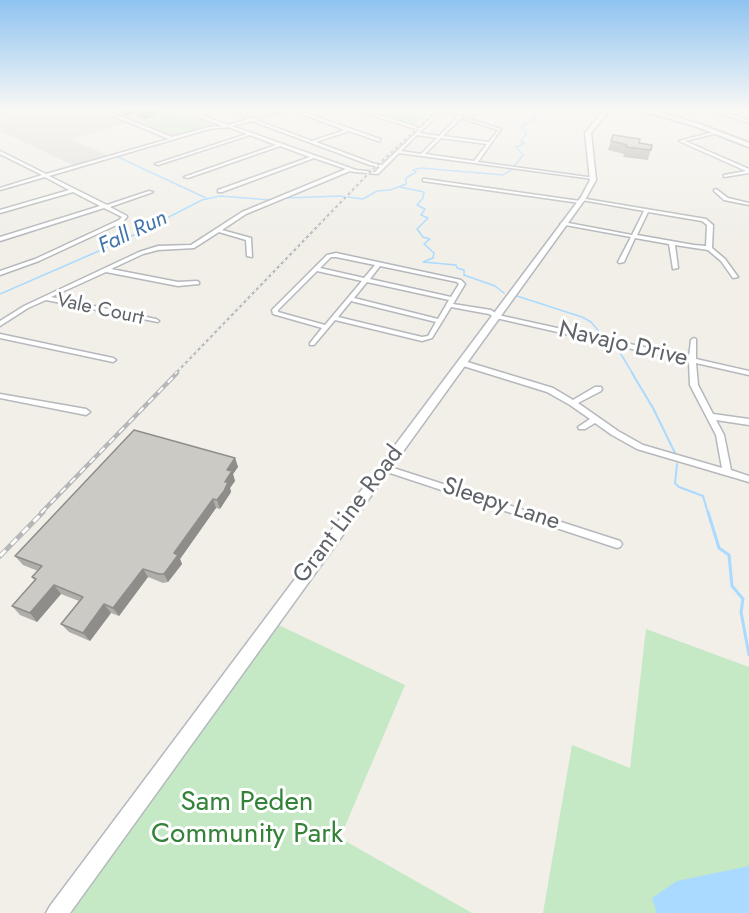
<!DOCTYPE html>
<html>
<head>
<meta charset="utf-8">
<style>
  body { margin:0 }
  canvas { display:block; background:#f1efe8 }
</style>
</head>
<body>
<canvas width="749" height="913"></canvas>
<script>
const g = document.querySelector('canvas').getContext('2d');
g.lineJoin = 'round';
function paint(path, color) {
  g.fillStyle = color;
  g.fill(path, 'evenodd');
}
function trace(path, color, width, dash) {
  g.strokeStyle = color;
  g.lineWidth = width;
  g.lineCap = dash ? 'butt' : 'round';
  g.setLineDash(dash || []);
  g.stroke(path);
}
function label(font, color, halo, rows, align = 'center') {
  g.font = font + ' Jost,sans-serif';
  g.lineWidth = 6;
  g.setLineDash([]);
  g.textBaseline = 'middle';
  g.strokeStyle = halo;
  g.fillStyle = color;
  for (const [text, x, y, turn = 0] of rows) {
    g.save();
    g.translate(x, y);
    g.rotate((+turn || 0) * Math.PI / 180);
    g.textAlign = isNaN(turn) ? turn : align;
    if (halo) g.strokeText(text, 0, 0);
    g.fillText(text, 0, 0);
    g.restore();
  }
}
paint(new Path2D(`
  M16,110H96L127,123L71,139L109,156L75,166L0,131V120L25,115Z`), '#e0deda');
paint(new Path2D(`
  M101,110H179L221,125L174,138Z`), '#e1ded6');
paint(new Path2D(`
  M390,110H432L414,126L376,115Z
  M167,111L181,113L191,119L210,124L179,134L156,129L157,126H151L149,123L144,120L157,116L152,114Z
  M270,621L405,685L340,838L472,913H64Z
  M646,629L749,667V913H543L572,745L630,768Z`), '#c5e8c5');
paint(new Path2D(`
  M749,866V913H657L652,898L677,881Z`), '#aadaff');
trace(new Path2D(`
  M118,157L206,198
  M400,187L424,192L423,198L417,205L425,209L421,215L428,218L417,229L423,237L430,239L424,244L434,253L433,258L423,262L456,265L457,268L464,270V275L495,286L504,293
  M287,198L340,196L363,199L377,191L390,190L406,184V178L416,172L413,170L421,168L503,175L512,169L523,155L516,147L525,143L521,142L526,134L522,126L535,119L533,118L537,112L557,110
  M0,294L124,240L202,200L220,196L271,200
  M517,296L582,317L591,322L602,335
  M616,346L633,374`), '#aadaff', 1.5);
trace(new Path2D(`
  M632,373L653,408L675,453
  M677,464L675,483L679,487L703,496L708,513`), '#aadaff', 2);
trace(new Path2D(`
  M708,512L719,548L729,555L732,586L743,599L741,612L749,655`), '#aadaff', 3);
const minor = new Path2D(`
  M99,110H104L172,137L209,127L223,126L181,110H187L228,125L249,119L226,110C235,110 245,118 254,118C265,118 276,110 287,110L256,120L312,141L345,130L291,110H297L380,139V141H378L349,131L316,142L372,163L382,165L419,130L356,110H362L421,128L439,110C447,110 455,116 462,115V117L501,129L478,162L595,178L593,179L399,153L378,174L355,172L350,171L246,214L222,230L251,238L252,257L247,256L246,240L219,232L194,248L158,250L143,254L111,269L178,282L197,281L199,282V284L178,286L106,272L51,297L156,319L159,321L158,322L46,300L28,308L0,326V321L24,306L139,252L158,246L191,245L242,212L346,169L314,158L222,192H218V190L310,157L280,146L188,178L184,177L276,145L250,135L158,165L155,164L247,134L228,127L209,129L49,176L107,205L149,191L153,192L110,207L127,216V217L123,222L39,261L0,275V271L35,259L119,220L122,217L104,208L0,241V237L100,206L73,192L0,213V210L69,190L45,177L0,190V188L42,175L0,154V151L46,174L169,139ZM441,112L458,117L439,136L419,133ZM461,118L498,130L489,142L443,136ZM252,121L370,165L380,167L375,172L356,170L232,126ZM417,135L437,138L421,154L401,151ZM441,138L487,144L474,161L425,154Z
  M706,110C721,110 735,115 749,121V123L730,116Z
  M717,131L718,133L685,141L749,169V173L724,177V175L746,171L679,141Z
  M425,179L580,201L582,202L580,203L423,181V179Z
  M716,189L728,198L749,203V205L724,200L714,191V190Z
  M580,198L706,219L713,225L712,248L725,259L738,277L733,278L721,261L708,250L675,245L678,268L673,269L669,244L635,238L624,262L619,263L618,262L631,237L560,224L563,222L632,235L644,211L582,200L580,199ZM648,212L702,221L707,225L706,246L694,245L637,235Z
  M336,253L461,280L465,284L453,304L491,310L498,315L689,357L691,340L694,338L696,339V359L749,371V375L696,363L698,385L713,414L749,419V425L716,420L724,435L731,470L749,476V482L637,449L612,435L595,423L585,429H579L578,427L590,419L570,405L547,392L460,365L459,363L462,361H464L553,388L573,400L595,387H601L602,389L601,391L578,403L618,431L643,445L722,468L716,435L690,385L689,362L496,318L489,314L451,307L432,338L422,341L335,320L314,345H310V343L322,328L273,314L272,310L327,255ZM331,257H336L375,265L364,278L320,268ZM380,266L457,282L459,284L451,297L370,279ZM317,271L362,281L325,325L278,312V310ZM367,282L449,300L438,319L354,298ZM351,301L436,322L428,336L422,337L338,317Z
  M0,334L113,358L116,360L113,362L0,338Z
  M0,394L86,409L90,412L86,415L0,398Z
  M384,465L617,540L620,541L622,544L620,547L617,548L381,470L380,468L381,466Z`);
const tertiary = new Path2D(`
  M649,110L699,124L749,143V147L695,126L640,110Z`);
const secondary = new Path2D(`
  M602,112L607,113L591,133L596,180L586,198L70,913H46L50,906L581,197L590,180L585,133Z`);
const primary = new Path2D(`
  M0,110H8L0,114Z`);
trace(minor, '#b5b8bc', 3);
trace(tertiary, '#b5b8bc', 4);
trace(secondary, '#b6babf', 3);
trace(primary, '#f2c960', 2);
paint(minor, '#fff');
paint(tertiary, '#fff');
paint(secondary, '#fff');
paint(primary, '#fff2af');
const railFar2 = new Path2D(`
  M175,374L368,174L437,110`);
const railFar1 = new Path2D(`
  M41,513L177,373`);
const rail = new Path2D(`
  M0,556L43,512`);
trace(railFar2, '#b6b7b8', 2);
trace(railFar1, '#b6b7b8', 4.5);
trace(rail, '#b6b7b8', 5);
trace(railFar2, '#fff', 1.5, [3]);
trace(railFar1, '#fff', 2, [7]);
trace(rail, '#fff', 3, [8]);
paint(new Path2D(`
  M111,110H162V111L152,114L153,117L144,119L131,114L125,116Z
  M613,135L639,143L652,145L648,160L623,157L624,154L608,150Z
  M235,458L238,467L233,474L235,481L230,488L231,492L220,509L216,508L180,559L182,564L168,582L163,583L148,577L119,616L111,613L90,641L69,632L61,624L79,601L61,594L37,622L20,615L12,606L35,580L32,577L38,571L23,565L15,556Z`), '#afaea9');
paint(new Path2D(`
  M124,110H130L131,114L125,116Z
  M147,110H162V111L152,114L153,117L144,119L142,112Z
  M235,458L238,467L233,474L235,481L230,488L231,492L220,509L217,500L225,482L227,470Z
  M213,499L216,508L180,559L182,564L168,582L164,574L174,553Z
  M143,569L148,577L119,616L113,608Z
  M54,585L61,594L37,622L30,613Z
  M104,604L111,613L90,641L83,633Z`), '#8f8d8a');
const building = new Path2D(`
  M136,110H150L142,112Z
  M613,135L640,139L639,143L652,145L651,150L626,147L627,145L611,141Z
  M134,430L235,458L227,470L232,471L225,482H228L224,491L217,500L213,499L174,553L178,555L164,574H159L143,569L113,608L104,604L83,633L61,624L83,597L54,585L30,613L12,606L36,579L32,577L42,566L15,556Z`);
paint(building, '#cccac5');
trace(building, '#8f8d8a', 1.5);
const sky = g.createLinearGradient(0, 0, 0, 238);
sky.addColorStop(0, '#8fc3f1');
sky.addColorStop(0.46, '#f9f8f5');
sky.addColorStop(1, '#f9f8f500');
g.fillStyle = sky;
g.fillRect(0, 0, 749, 238);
label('20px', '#5f6368', '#fff', [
  ["Vale Court",100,310,12]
]);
label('italic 22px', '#4174aa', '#fff', [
  ["Fall Run",133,233,-25]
]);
label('24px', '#5f6368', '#fff', [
  ["Navajo Drive",623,345,13],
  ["Sleepy Lane",501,505,18],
  ["Grant Line Road",349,515,-53]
]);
label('28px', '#348238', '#fff', [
  ["Sam Peden",247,803],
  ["Community Park",247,835]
]);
</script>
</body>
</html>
